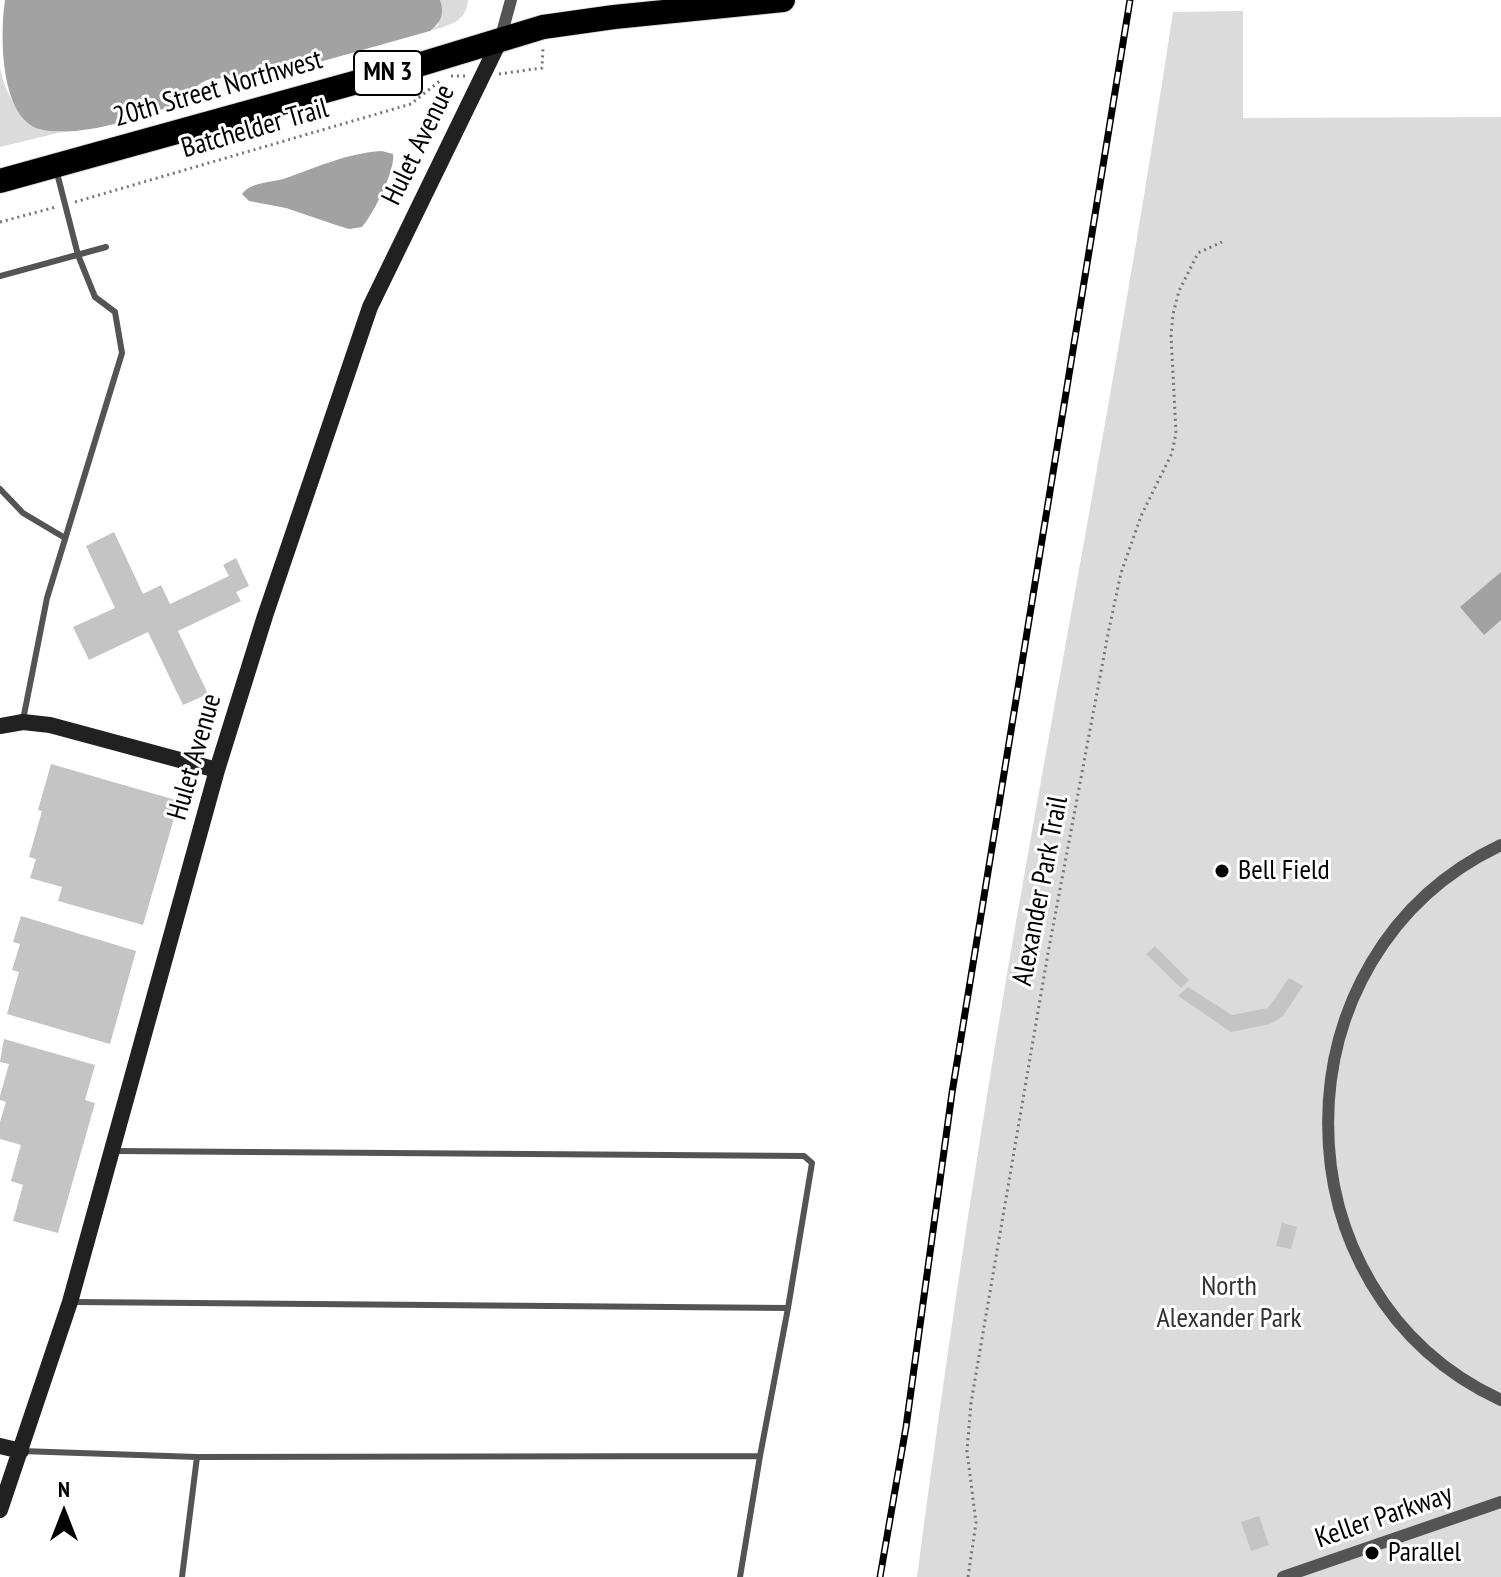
<!DOCTYPE html>
<html>
<head>
<meta charset="utf-8">
<style>
  body { margin:0 }
  #map { position:relative; width:1501px; height:1577px; overflow:hidden; background:#fff; font-family:"PT Sans Narrow",sans-serif }
  canvas { display:block }
  .north { position:absolute; left:24px; top:1473px; width:80px; height:80px; -webkit-text-stroke:6px #fff; paint-order:stroke; rotate:0deg; font-size:22px; font-weight:700; line-height:32px; text-align:center; color:#000 }
  .north::after { content:''; display:block; margin:auto; width:28px; height:36px; background:#000; clip-path:polygon(50% 0,100% 100%,50% 72%,0 100%) }
</style>
</head>
<body>
<div id="map">
<canvas width="1501" height="1577"></canvas>
<div class="north">N</div>
</div>
<script>
const g = document.querySelector('canvas').getContext('2d');
g.lineJoin = 'round';
function paint(path, color) {
  g.fillStyle = color;
  g.fill(path, 'evenodd');
}
function trace(path, color, width, dash) {
  g.strokeStyle = color;
  g.lineWidth = width;
  g.lineCap = dash ? 'butt' : 'round';
  g.setLineDash(dash || []);
  g.stroke(path);
}
function label(font, color, halo, rows, align = 'center') {
  g.font = font + ' "PT Sans Narrow",sans-serif';
  g.lineWidth = 6;
  g.setLineDash([]);
  g.textBaseline = 'middle';
  g.strokeStyle = halo;
  g.fillStyle = color;
  for (const [text, x, y, turn = 0] of rows) {
    g.save();
    g.translate(x, y);
    g.rotate((+turn || 0) * Math.PI / 180);
    g.textAlign = isNaN(turn) ? turn : align;
    if (halo) g.strokeText(text, 0, 0);
    g.fillText(text, 0, 0);
    g.restore();
  }
}
paint(new Path2D(`
  M440,0H468C466,23 449,25 430,31L438,25Z
  M1243,11V118L1501,117V1577H917C943,1379 972,1182 1005,986C1061,661 1124,338 1173,12Z
  M0,68C6,100 27,129 62,132L0,147Z`), '#dbdbdb');
paint(new Path2D(`
  M5,0H440C445,14 441,22 430,31L298,68L207,80C193,86 186,99 173,105C140,119 70,140 36,128C0,112 0,35 5,0Z
  M382,151L393,154C396,169 373,215 362,227L349,229L336,225L286,208L249,201L242,194C251,182 269,183 283,179C316,168 346,153 382,151Z
  M1501,572V620L1484,635L1460,607Z`), '#a2a2a2');
paint(new Path2D(`
  M114,532L143,594L161,585L170,604L229,576L223,565L236,558L249,586L236,592L241,601L178,631L208,694L183,705L148,632L89,660L73,627L115,608L86,546Z
  M51,764L179,801L143,925L58,901L62,887L30,878L36,859L29,857L42,811L38,810Z
  M21,916L136,951L110,1044L7,1014L19,972L12,970L20,944L13,942Z
  M1155,946L1189,980L1181,988L1146,954Z
  M1289,978L1303,986L1283,1016L1270,1024L1231,1032L1178,996L1188,987L1232,1015L1268,1008Z
  M4,1039L95,1065L85,1100L95,1103L58,1233L13,1221L23,1185L11,1181L21,1145L0,1139V1122L6,1102L0,1100V1096L9,1064L0,1062Z
  M1282,1223L1297,1227L1291,1249L1276,1246Z
  M1259,1516L1269,1545L1251,1551L1241,1522Z`), '#c4c4c4');
const highway = new Path2D(`
  M0,181L408,68L543,27L614,17L783,0`);
trace(highway, '#dbdbdb', 26);
trace(new Path2D(`
  M499,74L542,68L543,48
  M451,76H467
  M75,202L411,104L441,80
  M0,222L56,207
  M968,1577L976,1523L967,1451L971,1403L1048,953L1109,629L1121,573L1141,516L1172,453L1176,433L1171,335L1173,314L1179,291L1198,253L1222,242`), '#767676', 3, [2, 4]);
trace(new Path2D(`
  M0,276L106,247
  M0,489L23,513L65,538
  M23,720L47,598L122,353L115,312L95,297L78,255L57,173
  M74,1302L788,1308L812,1163L804,1156L115,1151
  M21,1451L197,1457L760,1456L740,1577
  M760,1456L788,1308
  M182,1577L197,1457`), '#545454', 6);
trace(new Path2D(`
  M500,40L511,0
  M1501,845C1271,953 1270,1293 1501,1400
  M1283,1577L1501,1502`), '#545454', 12);
trace(new Path2D(`
  M0,726L23,722L50,725L217,770
  M0,1446L21,1451
  M0,1510L70,1302L217,770L265,616L370,307L500,40`), '#212121', 16);
trace(highway, '#000', 24);
const rail = new Path2D(`
  M880,1577L906,1427L952,1093L1130,0`);
trace(rail, '#000', 7);
trace(rail, '#fff', 4, [12]);
for (const [x, y, r, color] of [
  [1222,871,8,"#000"],
  [1372,1553,8,"#000"]
]) {
  const dot = new Path2D();
  dot.arc(x, y, r, 0, 2 * Math.PI);
  g.fillStyle = color;
  g.fill(dot);
  trace(dot, '#fff', 3);
}
for (const [x, y, w] of [
  [388,73,68]
]) {
  const box = new Path2D();
  box.roundRect(x - w / 2, y - 22, w, 44, 6);
  g.fillStyle = '#fff';
  g.fill(box);
  trace(box, '#000', 2);
}
label('bold 26px', '#000', null, [
  ["MN 3",388,73]
]);
label('28px', '#000', '#fff', [
  ["20th Street Northwest",218,89,-16],
  ["Batchelder Trail",255,129,-16],
  ["Hulet Avenue",419,145,-64],
  ["Hulet Avenue",195,757,-74],
  ["Alexander Park Trail",1041,891,-79],
  ["Keller Parkway",1384,1517,-19]
]);
label('28px', '#000', '#fff', [
  ["Bell Field",1238,871],
  ["Parallel",1388,1553]
], 'left');
label('28px', '#323232', '#fff', [
  ["North",1229,1287],
  ["Alexander Park",1229,1319]
]);
</script>
</body>
</html>
